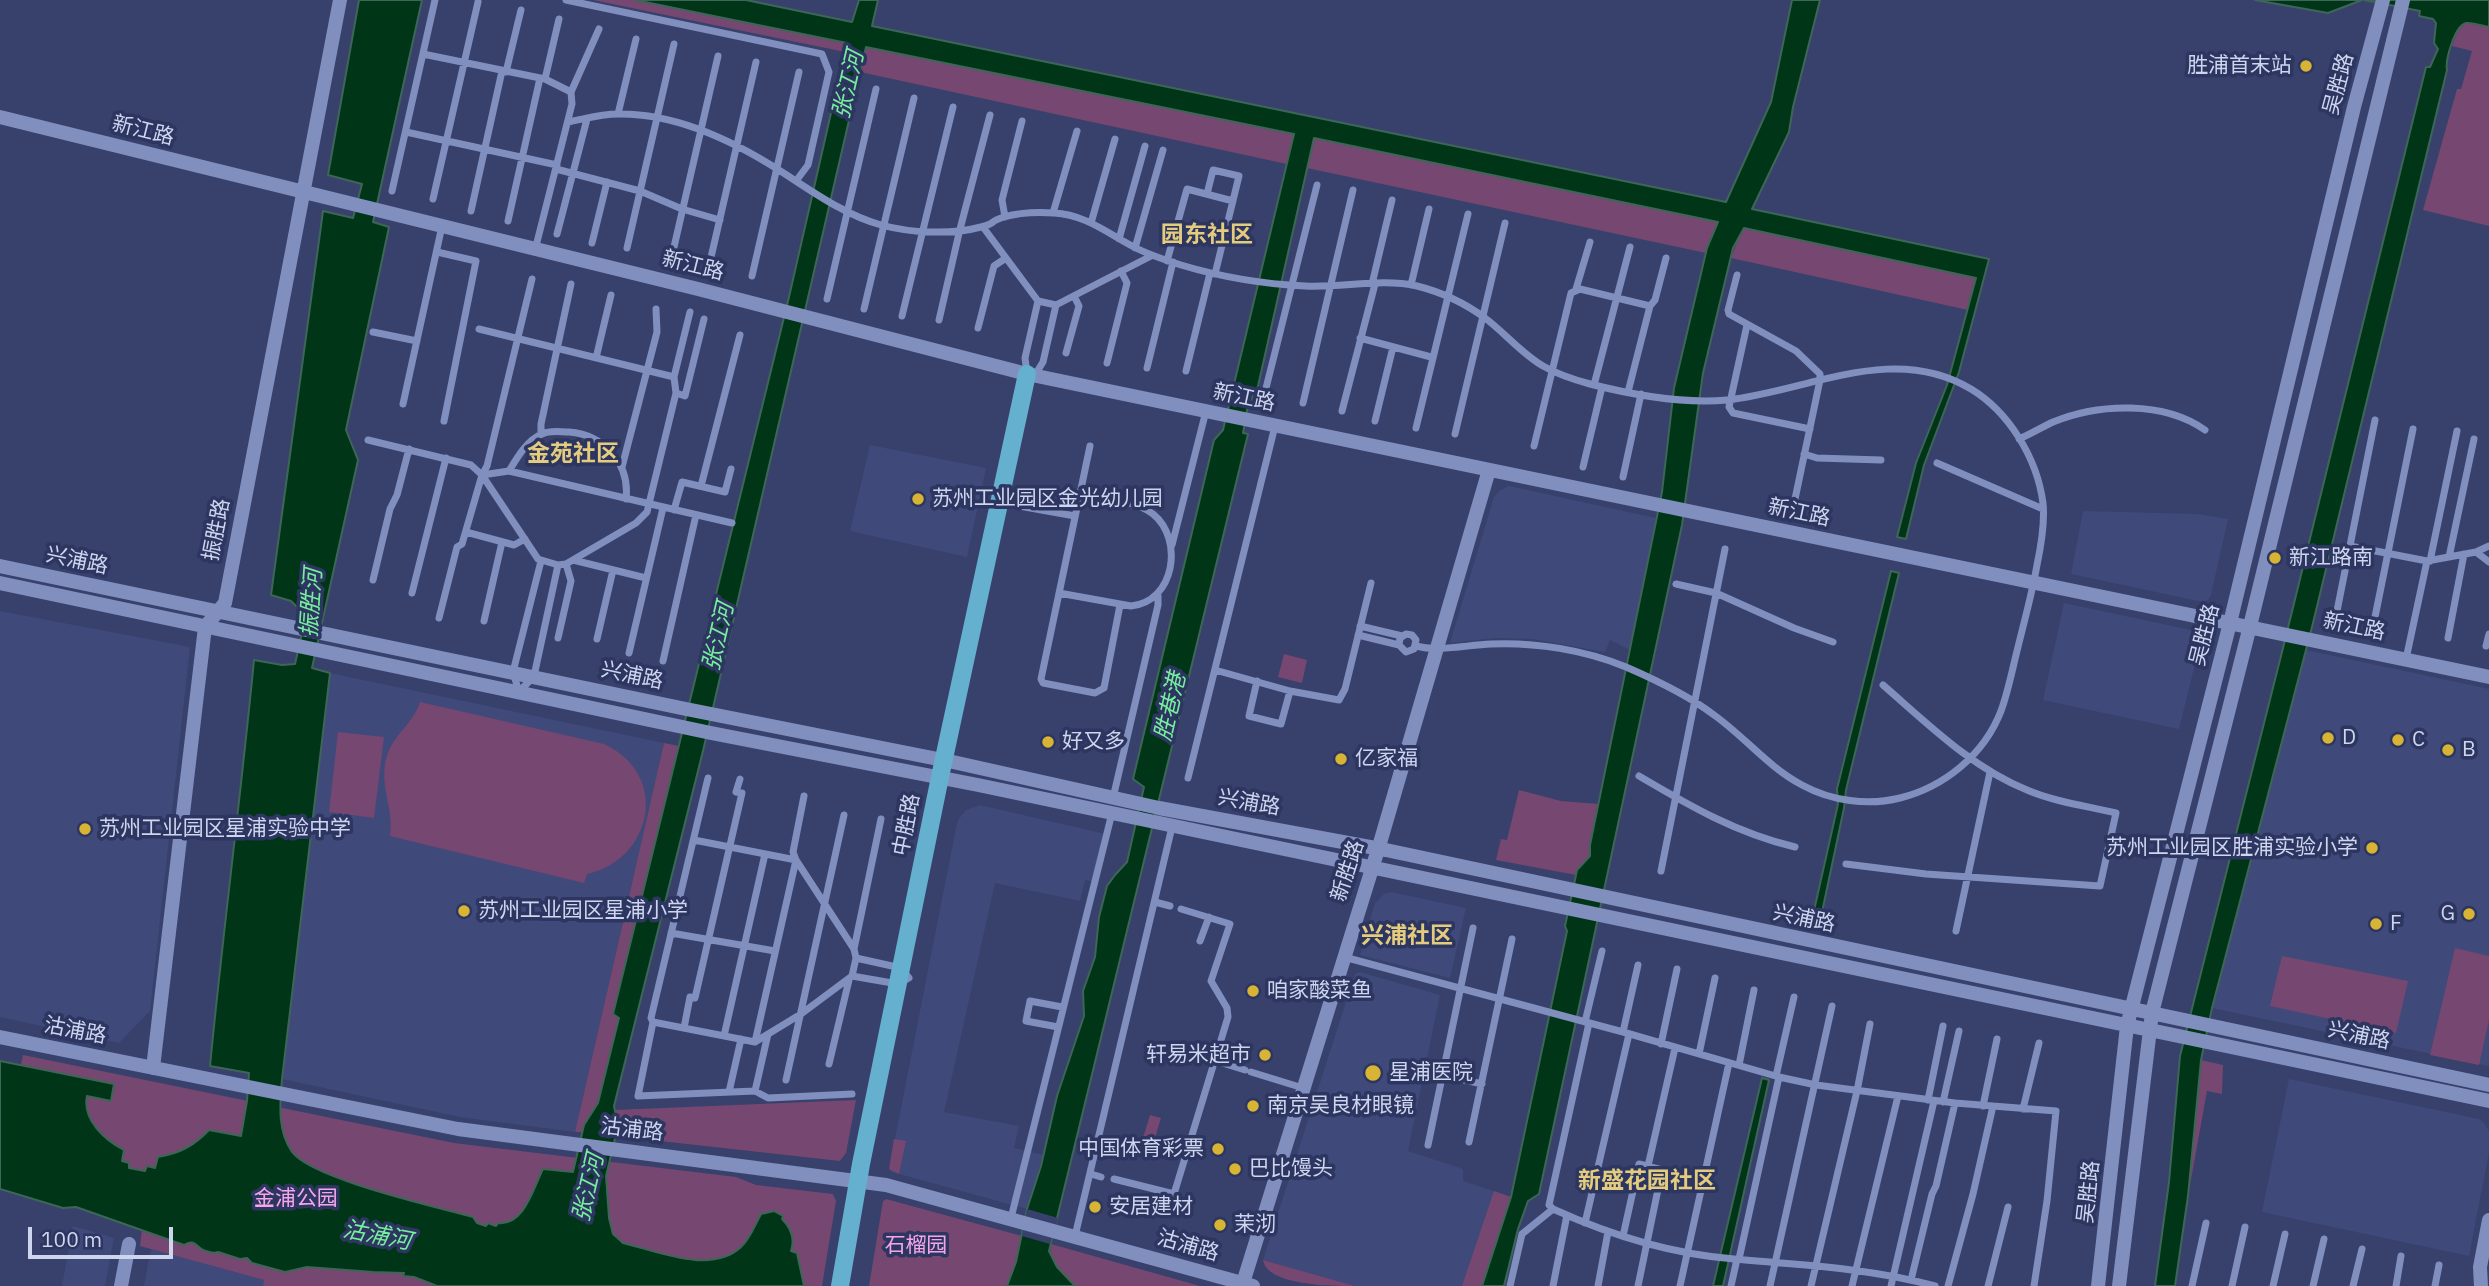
<!DOCTYPE html>
<html>
<head>
<meta charset="utf-8">
<style>
  body { margin:0 }
  #map { position:relative; width:2489px; height:1286px; overflow:hidden; background:#37416c; font-family:"IBM Plex Sans",sans-serif }
  canvas { display:block }
  .scale { position:absolute; left:28px; top:1227px; width:145px; height:32px; box-sizing:border-box; border:4px solid #cdd5ef; border-top:0; padding-left:9px; font-size:21px; line-height:24px; white-space:nowrap; color:#cdd5ef; -webkit-text-stroke:5px #2d3660; paint-order:stroke }
</style>
</head>
<body>
<div id="map">
<canvas width="2489" height="1286"></canvas>
<div class="scale">100 m</div>
</div>
<script>
const g = document.querySelector('canvas').getContext('2d');
g.lineJoin = 'round';
function paint(path, color) {
  g.fillStyle = color;
  g.fill(path, 'evenodd');
}
function trace(path, color, width, dash) {
  g.strokeStyle = color;
  g.lineWidth = width;
  g.lineCap = dash ? 'butt' : 'round';
  g.setLineDash(dash || []);
  g.stroke(path);
}
function label(font, color, halo, rows, align = 'center') {
  g.font = font + ' "IBM Plex Sans","Noto Sans SC",sans-serif';
  g.lineWidth = 7;
  g.setLineDash([]);
  g.textBaseline = 'middle';
  g.strokeStyle = halo;
  g.fillStyle = color;
  for (const [text, x, y, turn = 0] of rows) {
    g.save();
    g.translate(x, y);
    g.rotate((+turn || 0) * Math.PI / 180);
    g.textAlign = isNaN(turn) ? turn : align;
    if (halo) g.strokeText(text, 0, 0);
    g.fillText(text, 0, 0);
    g.restore();
  }
}
paint(new Path2D(`
  M870,445L986,468L967,557L850,531Z
  M1509,486L1656,518L1630,650L1610,640L1605,652L1532,639L1496,638L1450,643L1494,497L1499,491Z
  M2083,511L2197,514L2228,519L2211,595L2208,600L2203,602L2071,574Z
  M2064,603L2196,631L2200,635L2201,640L2179,729L2043,700Z
  M0,611L190,647L150,1011L119,1043L0,1017Z
  M2306,650L2489,689V1066L2212,1008Z
  M330,673L664,743L575,1132L460,1117L282,1079Z
  M980,805L1110,835L1098,883L1085,880L1080,901L995,883L944,1112L1019,1126L1014,1148L1043,1155L1027,1209L892,1172L889,1169L956,828L958,820L966,810Z
  M1391,892L1466,908L1450,978L1360,955L1375,903L1384,894Z
  M1360,972L1440,995L1408,1151L1463,1169V1181L1511,1197L1482,1286H1355L1263,1260L1355,974Z
  M2289,1079L2479,1119L2484,1123L2489,1131V1152L2469,1256L2262,1212Z
  M73,1226L114,1238L105,1286H62Z
  M151,1249L264,1280L263,1286H144Z`), '#3f4a7b');
paint(new Path2D(`
  M593,0H635L847,43L845,52Z
  M2466,23L2489,27V226L2423,210L2457,89H2461L2472,51L2452,46L2458,30Z
  M866,46L1294,133L1287,164L860,72Z
  M1314,138L1718,222L1706,253L1307,168Z
  M1743,227L1976,278L1968,310L1731,258Z
  M1284,654L1307,660L1302,683L1278,677Z
  M420,702L604,744C671,775 652,860 587,874L584,883L390,836C394,812 381,789 385,764C390,735 412,727 420,702Z
  M338,732L384,737L374,818L329,812Z
  M664,743L679,746L613,1014L619,1018L598,1103L584,1125L582,1132H575Z
  M1519,790L1561,801L1598,804L1590,845V856L1577,870L1576,875L1496,860L1501,839L1507,840Z
  M2455,948L2489,956V1020L2479,1065L2430,1055Z
  M2282,956L2408,981L2396,1033L2270,1006Z
  M23,1055L454,1143L736,1177L756,1185L833,1194L836,1201L822,1286H263L264,1280L140,1246L142,1229L76,1207L63,1208L0,1189V1158Z
  M2201,1060L2223,1065L2222,1094L2207,1091L2188,1196Z
  M856,1100L846,1153L840,1161L615,1136L614,1110Z
  M1150,1115L1161,1118L1154,1141L1143,1138Z
  M894,1139L906,1141L899,1174L889,1169Z
  M1494,1191L1511,1197L1482,1286H1462Z
  M886,1199L1022,1236L1016,1262L1007,1286H869L883,1201Z
  M1051,1244L1200,1286H1075C1064,1274 1047,1261 1051,1244Z
  M1263,1260L1355,1286C1333,1286 1267,1286 1263,1260Z`), '#764770');
const water = new Path2D(`
  M359,0H422L373,222L389,227L346,430L358,460L312,668L330,673L282,1079C280,1104 277,1130 292,1152C312,1179 437,1207 473,1217L477,1223L486,1226L488,1223L496,1226L498,1223C524,1226 533,1189 543,1169L573,1172L584,1125L598,1103L619,1018L613,1014L789,297L847,43L635,0H746L852,22L859,0H878L872,26L1726,202L1771,102L1792,0H1820L1793,107L1789,132L1752,209L1989,259L1959,372L1924,465L1906,539L1897,537L1916,463L1947,385L1976,278L1744,228L1733,248L1703,373L1682,525L1539,1194L1528,1201L1518,1229L1504,1286H1482L1511,1197L1567,931L1565,926L1576,875L1577,870L1590,856V845L1662,492L1674,388L1707,248L1718,222L1314,138L1258,386L1248,405L1243,433L1248,434L1049,1251L1057,1267L1075,1286H1007L1016,1262L1027,1209L1041,1166L1057,1096L1084,1016L1083,991L1095,957L1099,917L1107,886L1115,875L1127,862L1144,787L1133,779L1214,440L1223,430L1294,134L866,47L703,751L614,1106L618,1126L606,1176L609,1218L613,1234L623,1243C657,1251 711,1275 741,1247C750,1239 755,1225 761,1214L774,1211L783,1216L782,1219C791,1228 795,1239 791,1251L797,1253L804,1286H437L414,1277L403,1276L404,1273L373,1272L307,1267L285,1272L252,1263L247,1258L240,1259L218,1252L214,1253C210,1252 203,1251 200,1248C194,1243 192,1240 184,1245L76,1207L63,1208L0,1189V1061L114,1084L111,1101L87,1096C82,1120 105,1140 124,1150L122,1161L129,1163V1168L145,1171L147,1166L155,1168L158,1157C180,1153 194,1146 209,1130L241,1136L247,1101L249,1073L210,1066C223,931 241,795 254,660L282,665L295,664L306,615V612L301,611L291,601L271,595L323,211L353,218L362,184L328,175Z
  M2255,0H2362L2328,13Z
  M2364,0H2489V27C2483,26 2472,22 2466,23C2455,25 2445,60 2447,70L2312,627L2212,1008L2201,1060L2188,1196L2175,1286H2155L2169,1182L2180,1056L2284,644L2426,67H2430L2438,49L2434,43L2436,23L2433,19L2419,16L2420,11Z
  M1891,571L1899,573L1846,790L1844,808L1821,917L1813,915L1838,804L1837,789Z
  M1762,1078L1769,1080L1723,1286H1713Z`);
paint(water, '#003617');
trace(water, '#3e6658', 2);
paint(new Path2D(`
  M1027,1209L1058,1218L1050,1244L1022,1236Z`), '#37416c');
trace(new Path2D(`
  M566,0L822,54L829,72L808,165L796,181
  M423,54L545,79L571,92L572,104L535,250
  M506,72L521,10
  M545,79L559,19
  M571,92L599,29
  M618,114L636,39
  M568,122C584,119 601,114 618,114C676,113 734,141 782,172C813,192 845,215 881,225C911,233 951,235 981,227C999,222 986,223 1004,217C1018,213 1039,212 1054,213C1084,214 1109,234 1134,247C1149,255 1165,260 1181,265C1221,277 1263,284 1305,286C1342,288 1381,278 1417,286C1441,292 1466,304 1485,318C1505,333 1522,354 1543,366C1557,374 1575,380 1590,384C1633,395 1683,404 1727,400C1809,391 1893,342 1971,389C2009,412 2037,458 2043,503C2045,522 2041,546 2037,565C2032,594 2024,622 2017,651C2012,671 2008,692 2001,711C1984,755 1944,787 1900,798C1868,806 1831,801 1802,785C1768,767 1745,737 1714,715C1688,695 1656,680 1626,667C1585,650 1535,642 1491,644C1466,645 1439,652 1416,646
  M406,132L557,165
  M556,169L640,191L682,209L720,220
  M392,191L435,0
  M1207,194L1213,170L1239,176L1215,274
  M433,199L478,2
  M471,211L502,71
  M1053,213L1077,131
  M1005,217L1002,200L1022,121
  M508,221L540,78
  M1091,223L1115,139
  M983,227L1038,301L1056,305L1151,256
  M557,234L587,119
  M1119,239L1145,146
  M592,243L607,182
  M627,248L674,44
  M1135,248L1163,150
  M437,252L476,261L444,421
  M671,260L718,56
  M1167,261L1187,189L1233,201
  M709,266L756,62
  M1737,275L1728,310L1729,314L1796,351L1820,374V380L1795,499
  M752,276L799,72
  M1372,284L1392,200
  M1411,285L1429,209
  M1576,289L1590,242
  M827,299L876,89
  M864,309L914,98
  M902,316L953,107
  M939,320L960,229L990,115
  M1747,325L1729,407L1733,413L1810,429
  M978,328L994,266L1006,258
  M479,329L674,377
  M373,332L417,341
  M1360,338L1431,357
  M1066,353L1079,306L1074,296
  M596,358L611,295
  M1107,363L1127,283L1121,271
  M1147,368L1173,262
  M1186,371L1210,273
  M1027,374L1025,358L1038,301
  M1035,375L1043,362L1056,305
  M1594,385L1630,247
  M1628,392L1650,306
  M676,393L685,396L704,319
  M1263,400L1317,185
  M1303,403L1353,190
  M403,404L442,226
  M1342,411L1375,284
  M1375,421L1393,347
  M1416,428L1468,214
  M541,434V424L571,284
  M1455,434L1505,223
  M2019,439C2031,434 2042,427 2053,422C2099,403 2164,401 2205,430
  M368,440L471,465L482,475L538,559L558,565L566,564L636,523L647,512L676,393L674,377L690,312
  M1090,446L1041,679L1043,683L1095,693L1104,688L1120,605
  M1534,446L1571,293L1580,289L1650,306L1655,300L1666,258
  M1804,454L1817,458L1881,460
  M1937,463L2043,509
  M622,467L657,332L656,309
  M1583,467L1602,387
  M509,471C517,458 527,440 542,434C550,430 560,432 569,432C605,435 630,464 626,499
  M482,475L509,471L732,523
  M1623,477L1641,394
  M701,486L740,335
  M1008,504L1075,516
  M674,510L682,482L725,492L731,469
  M466,532L514,545L525,539
  M1172,545L1206,411
  M2350,546L2427,561L2476,552L2489,546
  M2476,552L2489,562
  M2449,557L2474,439
  M573,560L646,578
  M541,561L513,672L519,692L534,676L558,565
  M2430,561L2457,431
  M373,580L390,509L397,495L409,449
  M1676,584L1716,593L1794,628L1833,642
  M412,593L446,458
  M1059,593L1131,606C1175,602 1184,539 1153,514C1133,499 1103,499 1079,495
  M2336,616L2375,420
  M439,618L457,547L462,544L482,475L487,466L532,279
  M484,621L502,542
  M2374,622L2413,429
  M1360,626L1402,636
  M1358,635L1399,645L1406,652L1414,649L1416,640L1412,635L1406,634L1400,638L1399,645
  M558,638L571,581L566,564
  M2448,638L2464,554
  M597,639L613,570
  M2486,646L2489,634
  M629,653L663,508
  M2406,659L2427,561
  M663,661L696,515
  M1215,670L1290,691L1339,700L1345,689L1371,583
  M1257,681L1249,716L1281,724L1290,691
  M1639,776C1690,806 1736,833 1795,847
  M708,778L651,1018L653,1022L638,1096L755,1091L768,1098L852,1094
  M1188,778L1275,426
  M1113,798L1158,605V596
  M1846,864L1926,874L2100,886L2116,813C2087,806 2055,802 2027,790C1972,768 1927,723 1883,685
  M1661,871L1725,549
  M1155,902L1170,906
  M1956,931L1990,772
  M671,933L775,951
  M1200,941L1209,917
  M854,949L881,819
  M1344,957L1623,1032L1779,1077L1816,1085L1955,1103L2056,1111L2047,1201L2034,1286
  M852,976L898,984L909,978L901,968L856,958
  M653,1022L755,1042L801,1014L852,976L856,958L854,949L796,860L694,840
  M1585,1022L1602,951
  M1589,1023L1549,1205L1553,1209C1610,1235 1671,1254 1734,1259C1802,1265 1869,1268 1935,1286
  M1058,1027L1026,1021L1030,1001L1062,1007
  M684,1028L690,997L695,998L742,793L736,792L740,779
  M1623,1032L1638,965
  M724,1036L765,854
  M755,1042L796,860L793,852L804,796
  M1661,1044L1677,969
  M1699,1054L1715,978
  M1216,1061L1245,1070
  M829,1064L849,980
  M1739,1065L1754,990
  M1251,1072L1303,1088
  M1443,1075L1482,1084
  M1776,1076L1794,997
  M786,1080L844,815
  M755,1091L768,1034
  M729,1092L741,1039
  M1928,1100L1943,1026
  M1943,1102L1959,1031
  M1983,1106L1997,1039
  M2023,1109L2039,1043
  M1469,1142L1512,939
  M1428,1145L1473,928
  M1648,1166L1675,1048
  M1091,1174L1101,1177
  M1114,1179L1174,1194L1228,1017L1227,1008L1211,981L1230,924L1181,909
  M1011,1218L1112,813
  M1585,1223L1629,1034
  M1075,1236L1172,827
  M1623,1236L1639,1164L1662,1170L1638,1286
  M1739,1259L1779,1077
  M1911,1280L1932,1194L1936,1186L1955,1103
  M1510,1286L1522,1234L1553,1209
  M1553,1286L1567,1215
  M1598,1286L1608,1232
  M1680,1286L1729,1063
  M1731,1286L1737,1259
  M1770,1286L1832,1006
  M1811,1286L1857,1091L1870,1024
  M1852,1286L1898,1096
  M1891,1286L1934,1101
  M1948,1286L1973,1194L1993,1106
  M1988,1286L2008,1207
  M2192,1286L2206,1223
  M2232,1286L2245,1227
  M2273,1286L2285,1234
  M2313,1286L2324,1239
  M2353,1286L2362,1249
  M2396,1286L2401,1256
  M2435,1286L2439,1265`), '#818fbf', 7);
trace(new Path2D(`
  M0,117L698,289L1027,374L2489,677
  M0,566L686,709L953,762L1159,808L1386,850L2489,1085
  M0,583L711,733L978,785L2489,1101
  M0,1037L458,1129L886,1185L1253,1286
  M153,1068L205,627L225,603L340,0
  M1243,1283L1380,843L1489,470
  M121,1286L129,1244
  M2098,1286L2127,1026L2230,623L2354,107L2383,0
  M2119,1286L2152,1013L2250,626L2403,0
  M2481,1286L2480,1267L2489,1220`), '#818fbf', 14);
trace(new Path2D(`
  M840,1286L861,1164L940,777L1027,374`), '#65afcf', 18);
for (const [x, y, r, color] of [
  [2306,66,7,"#d8b434"],
  [918,499,7,"#d8b434"],
  [2275,558,7,"#d8b434"],
  [2328,738,7,"#d8b434"],
  [2398,740,7,"#d8b434"],
  [1048,742,7,"#d8b434"],
  [2448,750,7,"#d8b434"],
  [1341,759,7,"#d8b434"],
  [85,829,7,"#d8b434"],
  [2372,848,7,"#d8b434"],
  [464,911,7,"#d8b434"],
  [2469,914,7,"#d8b434"],
  [2376,924,7,"#d8b434"],
  [1253,991,7,"#d8b434"],
  [1265,1055,7,"#d8b434"],
  [1373,1073,9,"#d8b434"],
  [1253,1106,7,"#d8b434"],
  [1218,1149,7,"#d8b434"],
  [1235,1169,7,"#d8b434"],
  [1095,1207,7,"#d8b434"],
  [1220,1225,7,"#d8b434"]
]) {
  const dot = new Path2D();
  dot.arc(x, y, r, 0, 2 * Math.PI);
  g.fillStyle = color;
  g.fill(dot);
  trace(dot, '#2d3660', 2.5);
}
label('21px', '#cdd5ef', '#2d3660', [
  ["胜浦首末站",2292,66,"right"],
  ["苏州工业园区金光幼儿园",932,499],
  ["新江路南",2289,558],
  ["D",2342,738],
  ["C",2412,740],
  ["好又多",1062,742],
  ["B",2462,750],
  ["亿家福",1355,759],
  ["苏州工业园区星浦实验中学",99,829],
  ["苏州工业园区胜浦实验小学",2358,848,"right"],
  ["苏州工业园区星浦小学",478,911],
  ["G",2455,914,"right"],
  ["F",2390,924],
  ["咱家酸菜鱼",1267,991],
  ["轩易米超市",1251,1055,"right"],
  ["星浦医院",1389,1073],
  ["南京吴良材眼镜",1267,1106],
  ["中国体育彩票",1204,1149,"right"],
  ["巴比馒头",1249,1169],
  ["安居建材",1109,1207],
  ["茉沏",1234,1225]
], 'left');
label('21px', '#cdd5ef', '#2d3660', [
  ["吴胜路",2339,84,-75],
  ["新江路",143,131,14],
  ["新江路",693,266,14],
  ["新江路",1244,398,12],
  ["新江路",1799,513,12],
  ["振胜路",217,530,-79],
  ["兴浦路",77,561,12],
  ["新江路",2354,627,12],
  ["吴胜路",2205,635,-76],
  ["兴浦路",632,676,12],
  ["兴浦路",1249,803,10],
  ["中胜路",907,825,-79],
  ["新胜路",1348,871,-72],
  ["兴浦路",1804,919,12],
  ["沽浦路",75,1031,11],
  ["兴浦路",2359,1036,12],
  ["沽浦路",632,1130,7],
  ["吴胜路",2089,1192,-84],
  ["沽浦路",1188,1246,16]
]);
label('21px', '#f5a6e9', '#2d3660', [
  ["金浦公园",296,1199],
  ["石榴园",916,1246]
]);
label('italic 23px', '#77ee9d', '#2d3660', [
  ["张江河",849,85,-77],
  ["振胜河",312,603,-86],
  ["张江河",719,637,-77],
  ["胜巷港",1171,707,-77],
  ["张江河",589,1188,-77],
  ["沽浦河",377,1236,11]
]);
label('bold 23px', '#e4cc7f', '#2d3660', [
  ["园东社区",1207,235],
  ["金苑社区",573,454],
  ["兴浦社区",1407,936],
  ["新盛花园社区",1647,1181]
]);
</script>
</body>
</html>
